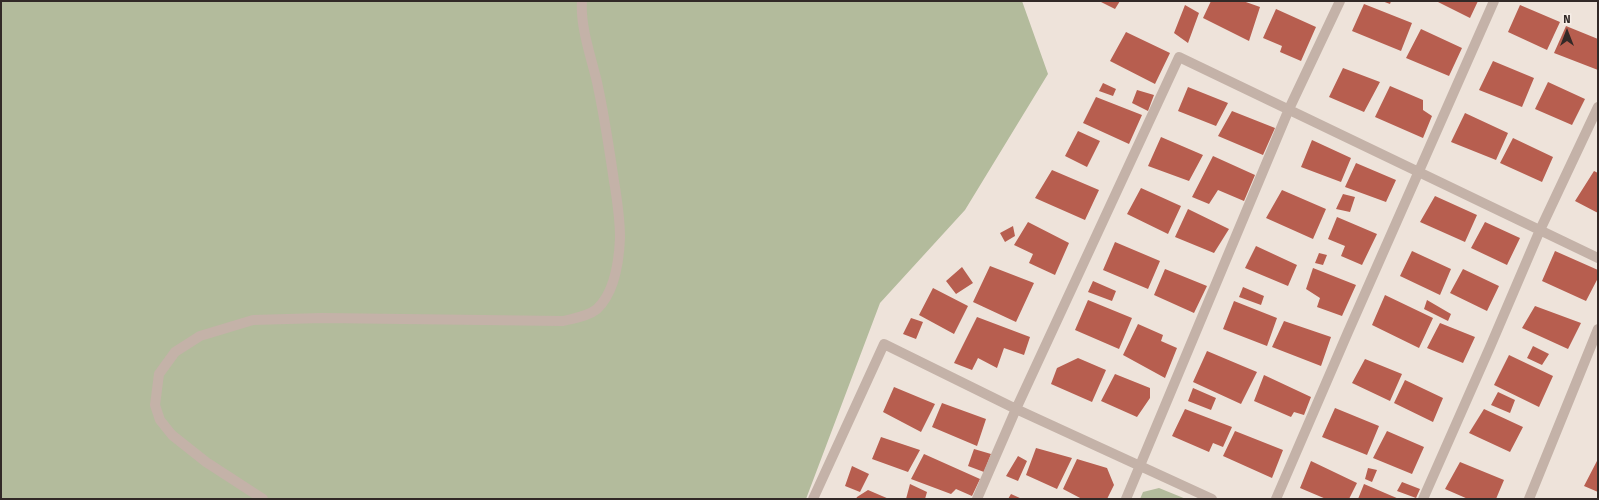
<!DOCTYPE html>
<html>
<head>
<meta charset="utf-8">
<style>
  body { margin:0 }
  #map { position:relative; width:1599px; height:500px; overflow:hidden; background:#eee3da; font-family:"Fira Sans",sans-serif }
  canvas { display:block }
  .frame { position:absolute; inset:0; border:2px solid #322927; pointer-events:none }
  .north { position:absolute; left:1547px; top:12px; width:40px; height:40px; -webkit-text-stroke:3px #f6ede6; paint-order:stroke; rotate:0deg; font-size:11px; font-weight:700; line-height:16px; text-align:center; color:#322927 }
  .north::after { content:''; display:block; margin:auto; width:14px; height:18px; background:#322927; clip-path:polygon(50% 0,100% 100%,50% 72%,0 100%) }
</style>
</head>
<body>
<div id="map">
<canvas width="1599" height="500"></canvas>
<div class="frame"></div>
<div class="north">N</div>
</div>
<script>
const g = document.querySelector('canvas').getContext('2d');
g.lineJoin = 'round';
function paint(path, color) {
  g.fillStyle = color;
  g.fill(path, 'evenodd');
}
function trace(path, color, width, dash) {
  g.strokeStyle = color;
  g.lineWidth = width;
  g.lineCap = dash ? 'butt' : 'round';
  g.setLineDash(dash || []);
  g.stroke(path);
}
paint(new Path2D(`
  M1,1H1022L1048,74L965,210L880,303L806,499H1Z
  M1159,488L1186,499H1140L1143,492Z`), '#b3bb9c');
paint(new Path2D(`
  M1099,1H1120L1115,9Z
  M1211,1H1243L1260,7L1249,41L1203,18Z
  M1382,1H1391L1390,4Z
  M1436,1H1478L1470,18Z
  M1364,4L1412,23L1401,51L1352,31Z
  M1185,5L1199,13L1188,43L1174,33Z
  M1520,5L1560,22L1547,50L1508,32Z
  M1276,9L1316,27L1301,61L1280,52L1282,46L1263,38Z
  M1566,26L1598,39V70L1554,53Z
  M1421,29L1462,48L1449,76L1406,58Z
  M1126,32L1170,53L1155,84L1110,61Z
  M1493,61L1534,78L1522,107L1479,90Z
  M1343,68L1380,82L1364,112L1329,97Z
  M1548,82L1585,99L1572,125L1535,109Z
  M1103,83L1116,89L1113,96L1099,91Z
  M1390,86L1423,100V110L1432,116L1423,138L1375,117Z
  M1188,87L1228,103L1216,126L1178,111Z
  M1137,90L1154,95L1148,111L1132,103Z
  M1096,97L1142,115L1129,144L1083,123Z
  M1232,111L1275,128L1263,155L1218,136Z
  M1465,113L1508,133L1496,160L1451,142Z
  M1078,131L1100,141L1087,167L1065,156Z
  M1161,137L1203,155L1189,181L1148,166Z
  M1513,138L1553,157L1542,182L1500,163Z
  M1312,140L1351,158L1341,182L1301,167Z
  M1213,156L1255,175L1244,201L1218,190L1209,204L1192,197Z
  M1356,163L1396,180L1386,202L1345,187Z
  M1052,170L1099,190L1085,220L1035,198Z
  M1594,171L1598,173V213L1575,201Z
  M1141,188L1181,206L1168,234L1127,214Z
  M1282,190L1326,209L1313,239L1266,218Z
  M1343,194L1355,197L1350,212L1336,209Z
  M1435,196L1477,215L1465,242L1420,222Z
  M1188,209L1229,229L1214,253L1175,237Z
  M1337,217L1377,234L1362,265L1341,256L1345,246L1328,239Z
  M1028,222L1069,243L1055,275L1029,263L1033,254L1014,245Z
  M1485,222L1520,238L1507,265L1471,248Z
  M1013,226L1015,236L1005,242L1000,233Z
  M1115,242L1160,261L1148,289L1103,270Z
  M1256,246L1297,265L1288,286L1245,268Z
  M1412,251L1451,269L1440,295L1400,276Z
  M1555,251L1598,270V278L1586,301L1542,281Z
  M1319,253L1327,255L1323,265L1315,263Z
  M990,266L1034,283L1016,322L973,302Z
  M962,267L973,283L956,294L946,281Z
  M1313,268L1356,285L1342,316L1317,307L1320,298L1306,289Z
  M1165,269L1207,286L1194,313L1154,295Z
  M1463,269L1499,286L1487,311L1450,293Z
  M1093,281L1116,291L1112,301L1088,292Z
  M1243,287L1264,296L1261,305L1239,297Z
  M933,288L968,306L954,334L919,315Z
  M1385,295L1433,318L1419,348L1372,325Z
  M1088,300L1132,318L1119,349L1075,330Z
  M1427,300L1451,314L1448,321L1424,309Z
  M1234,301L1277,318L1267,346L1223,329Z
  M1535,306L1581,323L1568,349L1522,328Z
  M977,317L1030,337L1024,355L1004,348L997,368L978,358L972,370L954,363Z
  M911,318L923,322L916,339L903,334Z
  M1284,321L1331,337L1321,366L1272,347Z
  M1440,323L1475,337L1463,363L1427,348Z
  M1138,324L1163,335L1161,341L1177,348L1165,378L1123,355Z
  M1533,346L1549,354L1542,365L1527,358Z
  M1207,351L1257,372L1241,404L1193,382Z
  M1509,355L1553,376L1539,407L1494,385Z
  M1078,358L1106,370L1092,402L1051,384L1057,368Z
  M1365,359L1402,374L1390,401L1352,383Z
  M1115,374L1150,388V398L1137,417L1101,401Z
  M1264,375L1311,397L1304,415L1294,412L1291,417L1254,401Z
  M1405,380L1443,398L1433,422L1394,403Z
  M894,387L935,404L921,432L883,412Z
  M1193,388L1216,398L1211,410L1188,401Z
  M1498,392L1515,400L1510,413L1491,405Z
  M942,403L986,419L977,446L932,427Z
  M1335,408L1379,426L1367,455L1322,437Z
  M1185,409L1232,427L1223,447L1213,443L1209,452L1172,436Z
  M1484,409L1523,427L1510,452L1469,433Z
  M1235,431L1283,450L1272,478L1223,456Z
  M1387,431L1424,447L1412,474L1373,458Z
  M881,437L920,450L908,472L872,459Z
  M1036,448L1072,458L1057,489L1026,475Z
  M974,449L991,454L984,472L968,466Z
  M924,454L980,479L972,496L956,489L951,494L911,479Z
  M1018,456L1027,461L1018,481L1006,476Z
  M1077,459L1107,468L1114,485L1107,499H1082L1063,489Z
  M1598,459V492L1584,486Z
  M1311,461L1357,483L1349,499H1326L1300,488Z
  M1460,462L1504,480L1496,499H1468L1445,489Z
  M852,466L869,474L860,492L845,486Z
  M1368,468L1377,470L1372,482L1365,479Z
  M1402,482L1420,489L1416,498L1397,491Z
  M910,484L927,492L925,499H906Z
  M1364,484L1399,499H1358Z
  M868,490L889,499H856L857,497Z
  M1011,494L1022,499H1008Z`), '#b75e4f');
trace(new Path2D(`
  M263,499L206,462L172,435L160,420L155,405L159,374L175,352L200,336L253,320L322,318L563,321C574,318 587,317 597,309C615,292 619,262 620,238C620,219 617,199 614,181C609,147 604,114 597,82C591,57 580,26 582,1
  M813,499L884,344L1016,409L1212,499
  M977,499L1016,409L1179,57L1598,258
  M1126,499L1289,109L1340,1
  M1276,499L1348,332L1494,1
  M1423,499L1490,347L1540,230L1598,107
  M1529,499L1598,329`), '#c4b2a8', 10);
</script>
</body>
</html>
